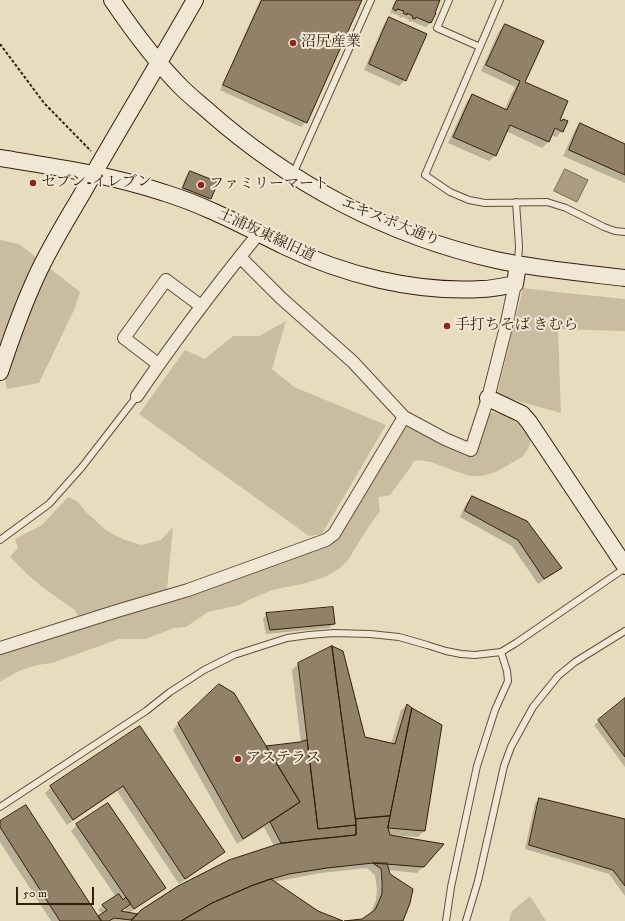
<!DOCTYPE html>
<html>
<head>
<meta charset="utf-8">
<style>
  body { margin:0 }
  #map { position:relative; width:625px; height:921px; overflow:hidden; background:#e8dcbf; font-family:"IM FELL DW Pica",serif }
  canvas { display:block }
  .scale { position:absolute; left:16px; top:887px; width:78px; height:18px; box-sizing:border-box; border:2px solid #341e0b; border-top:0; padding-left:5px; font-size:12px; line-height:14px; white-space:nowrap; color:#341e0b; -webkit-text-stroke:3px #f0e8d5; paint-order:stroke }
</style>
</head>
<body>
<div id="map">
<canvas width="625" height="921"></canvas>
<div class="scale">50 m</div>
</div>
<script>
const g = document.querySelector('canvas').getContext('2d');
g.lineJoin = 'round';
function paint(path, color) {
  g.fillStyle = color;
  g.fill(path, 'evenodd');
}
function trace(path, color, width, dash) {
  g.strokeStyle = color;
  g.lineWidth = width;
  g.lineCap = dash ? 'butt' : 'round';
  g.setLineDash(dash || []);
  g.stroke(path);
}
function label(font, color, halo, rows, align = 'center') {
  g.font = font + ' "IM FELL DW Pica","Noto Serif JP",serif';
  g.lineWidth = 4;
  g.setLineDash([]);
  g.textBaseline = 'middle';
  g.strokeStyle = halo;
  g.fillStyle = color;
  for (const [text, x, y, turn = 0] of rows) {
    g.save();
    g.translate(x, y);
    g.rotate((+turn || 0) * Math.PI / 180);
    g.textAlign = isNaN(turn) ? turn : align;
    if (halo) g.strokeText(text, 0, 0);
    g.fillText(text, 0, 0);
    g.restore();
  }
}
paint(new Path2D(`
  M0,240L19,244L80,292L74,310L39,383L7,389L5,379L12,356L0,353Z
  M523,288L566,293L625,299V331L558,329L561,413L521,402L497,394Z
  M286,321L272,369L294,387L386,425L322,534L309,536L139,414L185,350L205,359L233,336H259Z
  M494,412C513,417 520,424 531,440L528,449L522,457L496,472L482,476H469L431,462L418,460L413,462L410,468L390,495L378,497L380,511L369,526L348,560L339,569L325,577L306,583L272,590L253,598L239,605L208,612L186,627L174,628L145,639H119L52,663L37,665L21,670L6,678L0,682V652L79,619L75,610L42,587L26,573L10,557L18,548L15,539L42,525L68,497L77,501L87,513L107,531L125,540L141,545L161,540L173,527L166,600L328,544L403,425L408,424L473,455L487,414Z
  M530,896L546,921H509L512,911Z`), '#c9bca0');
const water = new Path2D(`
  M565,169L588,180L577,202L554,191Z`);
paint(water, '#ab9b82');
trace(water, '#7b6952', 1);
paint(new Path2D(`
  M260,0H361L306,122L301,127L220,90Z
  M397,0H439L431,22L426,27H425L411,21L410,22H409V20L403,17L401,18L399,17L400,16L392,13L391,14H390L394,3Z
  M390,18L405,80L399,86L364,70L384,24Z
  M505,25L524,82L558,120L562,121L563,120L562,131L556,137L551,135L548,142L542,148L506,131L495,156L489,161L448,143L467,101L473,96L504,110L515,87L481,71L499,31Z
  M580,124L625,145V183L563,156L575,130Z
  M191,172L216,182L210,199L205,203L180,192L186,176Z
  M472,497L560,567L555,573L538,584L512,546L460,517L466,503Z
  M267,614L334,624L329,628L266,634L263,619Z
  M332,647L365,738L391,744L401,710L407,705L441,725L424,831L418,837L389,835L423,867L417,873L388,870L402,921H356L362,920L370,914L376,900L377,889L375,875L367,868L321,873L273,882L317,912L340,921H51L0,842V823L98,918L103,914L98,910L103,905L116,897L71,831L77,825L164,888L158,893L129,913L132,921L274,846L264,827L237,844L173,730L178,724L266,747L301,743L292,670L298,664ZM380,868L382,872L383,888H381ZM124,908L128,913L120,912Z
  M625,699V767L594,725Z
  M140,727L224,852L218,857L179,884L117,791L67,825L45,793L51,787Z
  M540,799L625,820V896L609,874L525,849L535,803Z`), '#0003');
const building = new Path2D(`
  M262,0H362L307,123L223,85Z
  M397,0H440L435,13H436L431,23L430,22V23L416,17L415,19L412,18L413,16L407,13V15L403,13L404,11L397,9L396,11L393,9Z
  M389,17L427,34L406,81L369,64Z
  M505,24L544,41L525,82L568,101L560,120L562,121L563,119L568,121L563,132L555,128L549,142L510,125L496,156L453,137L472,94L507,110L520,81L486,65Z
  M580,123L625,144V175L569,150Z
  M190,171L218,182L211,199L183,188Z
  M472,496L527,521L562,568L544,579L518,540L465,511Z
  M333,607L335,624L270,630L266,613Z
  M332,646L356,825L318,829L298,663Z
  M332,646L343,651L365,737L395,744L407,704L412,708L390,816L356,819Z
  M219,684L234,693L300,802L243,839L178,723Z
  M625,698V757L598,720Z
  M412,708L442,725L425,831L388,828Z
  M140,726L225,852L185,879L123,786L73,820L50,786Z
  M307,740L318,829L356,825V835L281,843L270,822L300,802L266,746L300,742Z
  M539,798L625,819V886L613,870L529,845Z
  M108,803L166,888L134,909L76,824Z
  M26,805L98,916L101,921H60L0,827V821Z
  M390,816L388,828L390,835L444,844L424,867L373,863L327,868L289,874L271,879L251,886L212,903L181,921H131L141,910L178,886L229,860L278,844L314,839L356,835V819Z
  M373,863H387L390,874L413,889L410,903L403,921H344L362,919L375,910L379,901L382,894V883L381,869Z
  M271,879L318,911L343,921H181L212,903L251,886Z
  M119,894L123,900L126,897L131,904L121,911L138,914L131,920L114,918L109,921H102L98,916L107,910L102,905Z`);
paint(building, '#928169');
trace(building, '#341e0b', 1);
const lane = new Path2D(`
  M449,0L437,28L480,47
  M500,0L425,175L450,192L469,200L485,203L547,202L566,208L604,227L615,231L625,232
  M293,174L371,0
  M516,202L519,246L518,263
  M0,540L49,504L82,467L137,396
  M0,807L146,711L170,692L204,670L234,655L287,638L309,635L334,633L370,634L399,637L427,645L446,651L461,654L475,655L501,652L516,643L625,568
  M446,921L451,887L477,766L495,710L508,681L507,671L501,652
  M466,921L478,881L504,766L511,747L533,707L558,676L575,662L625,631`);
const street = new Path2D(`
  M240,257L281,298L353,362L404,417L445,439L471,450L488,398L505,331L515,284
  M158,364L124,338L166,280L201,306
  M137,396C175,340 216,286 259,233
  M0,648L117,611L188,590L326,540L334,534L404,417`);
const secondary = new Path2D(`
  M112,0C133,31 155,61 182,88C190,96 199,103 207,110C289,183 388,236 496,260C538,269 582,273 625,278
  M0,158C56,167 112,175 165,193C207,206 245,227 284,246C344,275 415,293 482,289C494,289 504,286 515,284L518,264
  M0,372C10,342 20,313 33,284C46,253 65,223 82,194C119,129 158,65 195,0
  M488,398L522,414L529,422L625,566`);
trace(lane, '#614e38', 8);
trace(street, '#614e38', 14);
trace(secondary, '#341e0b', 18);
trace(new Path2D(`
  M0,44L44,103L91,151`), '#341e0b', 2, [3, 2]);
trace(lane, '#f0e8d5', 6);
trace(street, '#f0e8d5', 12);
trace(secondary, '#f0e8d5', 16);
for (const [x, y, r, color] of [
  [293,43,4,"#8f2418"],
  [33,183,4,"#8f2418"],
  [201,185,4,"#8f2418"],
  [447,326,4,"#8f2418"],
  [238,759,4,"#8f2418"]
]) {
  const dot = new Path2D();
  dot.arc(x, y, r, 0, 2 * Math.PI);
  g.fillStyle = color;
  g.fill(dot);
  trace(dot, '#f0e8d5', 1.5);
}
label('15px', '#341e0b', '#f0e8d5', [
  ["沼尻産業",301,43],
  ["セブン-イレブン",41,183],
  ["ファミリーマート",209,185],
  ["手打ちそば きむら",455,326],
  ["アステラス",246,759]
], 'left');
label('15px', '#341e0b', '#f0e8d5', [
  ["エキスポ大通り",390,223,22],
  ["土浦坂東線旧道",266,236,25]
]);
</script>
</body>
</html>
